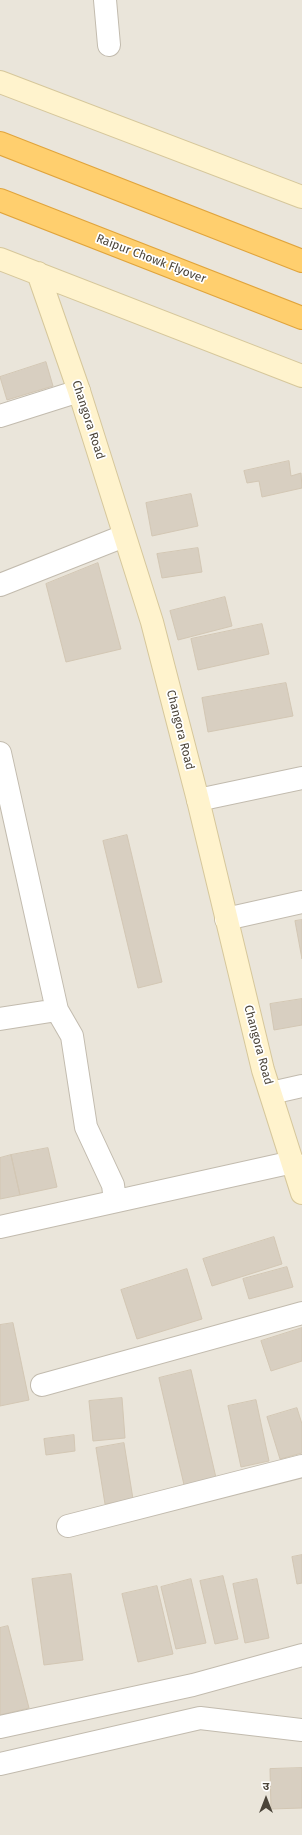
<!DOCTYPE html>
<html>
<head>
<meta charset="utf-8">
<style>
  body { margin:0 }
  #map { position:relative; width:302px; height:1835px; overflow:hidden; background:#f6f3ec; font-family:"Fira Sans","Noto Sans Devanagari",sans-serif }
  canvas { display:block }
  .north { position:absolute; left:246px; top:1779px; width:40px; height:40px; -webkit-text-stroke:3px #fff; paint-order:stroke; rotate:0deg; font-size:11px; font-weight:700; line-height:16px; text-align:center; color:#4b4439 }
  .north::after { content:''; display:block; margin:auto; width:14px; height:18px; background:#4b4439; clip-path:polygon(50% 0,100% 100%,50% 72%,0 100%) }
</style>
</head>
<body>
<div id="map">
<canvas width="302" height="1835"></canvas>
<div class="north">उ</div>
</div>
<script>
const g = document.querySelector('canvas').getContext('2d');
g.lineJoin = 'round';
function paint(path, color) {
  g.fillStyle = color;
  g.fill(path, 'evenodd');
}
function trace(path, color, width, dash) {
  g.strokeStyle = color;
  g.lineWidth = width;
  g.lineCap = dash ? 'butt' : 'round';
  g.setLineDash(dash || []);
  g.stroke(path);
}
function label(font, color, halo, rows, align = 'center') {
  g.font = font + ' "Fira Sans",sans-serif';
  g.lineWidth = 3.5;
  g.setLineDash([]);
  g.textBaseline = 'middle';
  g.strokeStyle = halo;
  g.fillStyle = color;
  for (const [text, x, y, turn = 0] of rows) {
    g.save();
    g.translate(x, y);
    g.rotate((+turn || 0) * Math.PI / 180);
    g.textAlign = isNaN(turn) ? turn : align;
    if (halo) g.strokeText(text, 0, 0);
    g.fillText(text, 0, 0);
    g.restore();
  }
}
paint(new Path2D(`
  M0,0H302V1835H0Z`), '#eae5da');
const building = new Path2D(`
  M46,362L53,386L7,400L0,377Z
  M289,461L291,476L301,473L302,488L262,497L259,481L247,483L244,471Z
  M191,494L198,526L152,536L146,503Z
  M198,548L202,572L162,578L157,554Z
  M98,563L121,649L66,662L46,584Z
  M225,597L232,626L178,640L170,611Z
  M262,624L269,654L198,670L191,639Z
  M286,683L293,716L208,732L202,698Z
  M127,835L162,982L138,988L103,841Z
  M302,920V959L295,921Z
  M302,999V1025L274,1030L270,1004Z
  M48,1148L57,1187L20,1195L11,1155Z
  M11,1155L20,1195L0,1199V1158Z
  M274,1237L282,1264L212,1286L203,1259Z
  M287,1267L293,1287L249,1299L243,1279Z
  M187,1269L202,1319L137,1339L121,1290Z
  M13,1323L29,1400L0,1406V1325Z
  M302,1328V1361L271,1371L261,1341Z
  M191,1370L217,1482L185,1489L159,1378Z
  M122,1398L125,1438L93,1441L89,1401Z
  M256,1400L269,1461L241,1467L228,1406Z
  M297,1408L302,1424V1453L280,1459L267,1417Z
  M74,1435L75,1451L46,1455L44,1439Z
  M124,1443L133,1499L105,1504L96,1448Z
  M302,1555V1583L297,1584L292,1557Z
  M71,1574L83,1660L44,1665L32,1579Z
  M223,1576L238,1639L215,1644L200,1581Z
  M191,1579L206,1643L176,1649L161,1587Z
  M257,1579L269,1638L245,1643L233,1584Z
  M157,1586L173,1654L138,1662L122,1594Z
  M8,1626L29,1708L0,1715V1628Z
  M302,1768V1808L271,1809L270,1769Z`);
paint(building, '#d8cfc1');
trace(building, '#d3c7b4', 1);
const street = new Path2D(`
  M105,0L109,45
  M0,416L79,391
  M0,585L124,536
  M0,753L57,1010L72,1036L86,1127L113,1185L115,1201
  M198,800L302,778
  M226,919L302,902
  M0,1019L57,1010
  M271,1093L302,1086
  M0,1227L293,1162
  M42,1385L302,1313
  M68,1526L302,1466
  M0,1727L193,1685L302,1655
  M0,1764L200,1718L302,1730`);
const secondary = new Path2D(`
  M0,82L302,197
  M0,259L302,376
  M38,273L79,391L152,622L198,800L263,1070L302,1193`);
const highway = new Path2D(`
  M0,143L302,261
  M0,200L302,318`);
trace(street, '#c2bbae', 24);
trace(secondary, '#d6c79b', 24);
trace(highway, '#e0a43c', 24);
trace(street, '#fff', 22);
trace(secondary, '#fff3cd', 22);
trace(highway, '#ffcf6e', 22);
label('12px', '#4b4439', '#fff', [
  ["Raipur Chowk Flyover",151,259,21],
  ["Changora Road",88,420,72],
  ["Changora Road",180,730,76],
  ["Changora Road",258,1045,75]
]);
</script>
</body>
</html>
